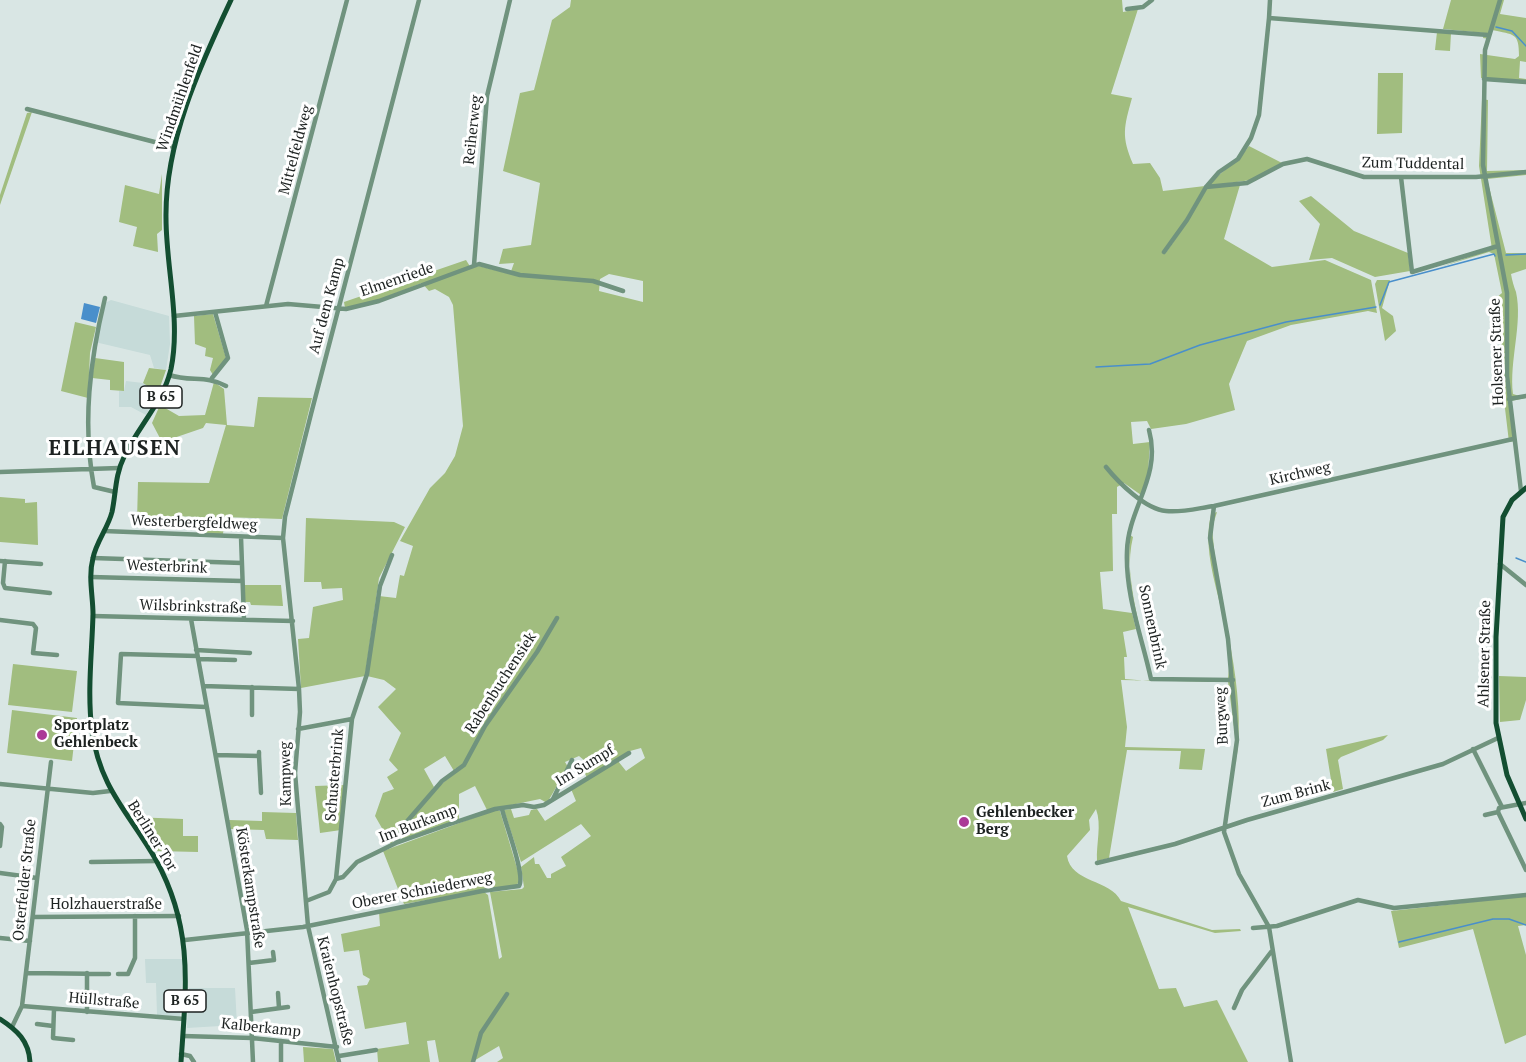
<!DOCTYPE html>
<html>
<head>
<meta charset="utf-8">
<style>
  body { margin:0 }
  canvas { display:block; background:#d9e6e4 }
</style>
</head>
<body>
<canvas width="1526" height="1062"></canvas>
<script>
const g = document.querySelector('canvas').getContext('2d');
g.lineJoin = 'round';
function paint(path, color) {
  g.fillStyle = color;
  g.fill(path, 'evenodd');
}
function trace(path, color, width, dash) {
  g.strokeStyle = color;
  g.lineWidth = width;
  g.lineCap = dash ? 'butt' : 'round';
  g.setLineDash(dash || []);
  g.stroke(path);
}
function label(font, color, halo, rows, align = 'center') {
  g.font = font + ' "PT Serif",serif';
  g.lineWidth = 6;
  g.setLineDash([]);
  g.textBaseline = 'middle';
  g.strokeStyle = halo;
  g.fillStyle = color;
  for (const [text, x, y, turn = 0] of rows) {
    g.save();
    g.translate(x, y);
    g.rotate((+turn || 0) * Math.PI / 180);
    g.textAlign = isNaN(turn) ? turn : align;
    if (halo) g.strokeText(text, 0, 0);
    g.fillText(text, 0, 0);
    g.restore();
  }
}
paint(new Path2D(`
  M111,300L169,316L170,344L166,370L154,368L150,355L95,342L105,303Z
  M126,381L143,383L158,393L146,415L131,407H119V391H124Z
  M145,959H183L180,1017L157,1015L156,983H146Z
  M189,988H235L237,1025L187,1028Z`), '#c6dbd9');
paint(new Path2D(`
  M571,0H1122L1123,12L1138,9L1111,94L1132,98C1124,127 1121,136 1133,164L1150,163L1160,178L1163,191L1205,186L1165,254L1188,221L1206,188L1240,185L1224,239L1272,267L1325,260L1371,280L1377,313L1368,311L1291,325L1247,341L1229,384L1235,410L1186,424L1151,429L1147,421L1131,422L1133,444L1150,442L1148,473L1141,495L1124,483L1117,487V514H1112L1113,571L1100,572L1103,609L1132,613L1136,629L1123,632L1127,657H1124L1125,679L1149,681L1152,678C1141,630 1126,585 1130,535L1133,537C1122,584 1142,633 1152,678H1228C1237,625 1198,567 1211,514L1217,512L1212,528L1213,538C1219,612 1248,688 1236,763L1237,749L1228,682L1121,680L1127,727L1125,747L1205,749L1202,770L1179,769L1181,751L1127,750L1109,858L1097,861C1096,844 1102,825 1096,809L1089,820L1090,830L1067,856C1071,883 1110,879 1121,901L1212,930L1240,929L1241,931L1215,933L1128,907L1159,989L1176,988L1184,1007L1217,1000L1248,1062H497L503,1058L499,1046L472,1062H439L435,1040L427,1041L430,1062H378L377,1049L409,1044L406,1022L365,1029L357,986L367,985L370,979L363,975L359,950L344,952L341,934L380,926L379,912L484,892L488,895L499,959L502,957L490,892L522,889L524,887L521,867L534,857L535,864H539L547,878H551V874L566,866L561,857L591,836L581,824L521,862L504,810L511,809L514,818L529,815L531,810L537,809L545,821L576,801L571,789L618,761L626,771L645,758L641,748L630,751L587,778L582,767L597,757L585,761L579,756L565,762L568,767L547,803L540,799L487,810L475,786L459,794V820L402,840C407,814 437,786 458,771L456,768L454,771L445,756L424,769L434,787L391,844L375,816L383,793L394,789L387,777L398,770L389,760L401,733L378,707L396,689L384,680L367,676L379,596L396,598L400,575L404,576L413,546L400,541L430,488L445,473L455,456L463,426L453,305L449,297L435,289L429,291L422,283L378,300L345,308L344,302L466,260L471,268L479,266L510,274L514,263L499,264L503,249L531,245L540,183L503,171L520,93L534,90L552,20L570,7ZM609,274L643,281V302L599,291L600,279Z
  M1451,0H1504L1500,14L1526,18V62L1520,61L1519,78L1526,79V84L1481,78L1480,54L1515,59L1519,56C1519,32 1514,35 1492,30L1489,39L1483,38L1484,33L1443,29Z
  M1437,32L1451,33L1450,51L1435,50Z
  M1378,73H1403L1402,133L1377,134Z
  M1482,99L1488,100L1487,171L1526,170V175L1487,179L1506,253H1526V269L1511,274C1512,280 1514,287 1516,292C1523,323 1509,361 1513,394L1526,398L1511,401L1515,441L1509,442L1501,375L1502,300L1497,297L1502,293L1494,254L1489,252L1440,267L1492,249L1479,166Z
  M32,112L0,205V195L27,113Z
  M1249,146L1282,163L1251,180L1208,186C1221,171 1238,162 1249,146Z
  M166,147L162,174V230L157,234L158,252L133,246L137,227L119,222L125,185L159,194Z
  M1311,196L1354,231L1408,253L1410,271L1375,277L1332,258L1309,260L1320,224L1299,201Z
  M1377,280H1390L1382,308L1393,316L1396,331L1385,341L1375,284Z
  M213,314L226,358L213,375L210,370L213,358L205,356L206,348L195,344L194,316Z
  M75,322L96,327L90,353L88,398L61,391Z
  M95,358L124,362V391L110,390V380L92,378Z
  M149,368L166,370L158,393L143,383Z
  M214,382L224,389L227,425L254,427L258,397L312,398L282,519L224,517L223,535L201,534L200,517L172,516L171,522L137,521L138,482L209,483L226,425L206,423L203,428L162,442L152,423L160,405L179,416L205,415Z
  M0,497L25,499V503L37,502L38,545L0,542Z
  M306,518L394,522L405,527L379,578L365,676L301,688L298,639L309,638L313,607L343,600L342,588L322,589L321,582H304Z
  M244,585H281L283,606L251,605L250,602H245Z
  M13,664L77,671L72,712L8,705Z
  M1499,676L1526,677V700L1520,720L1500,722Z
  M12,710L77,718L72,761L7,753Z
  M1388,735L1383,740L1341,757L1338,760L1343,789L1333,792L1326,749Z
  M345,785L341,830L320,833L315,786Z
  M495,810L500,811L520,878L517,885L404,904L383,851Z
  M262,812L296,813L298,840L266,839L264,830L231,829L229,820L262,821Z
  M133,817L183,819V836H198V852L156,851Z
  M1526,896V925L1518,926L1526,955V1035L1505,1044L1473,929L1399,948L1391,911Z
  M303,1047L333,1049L336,1062H304Z`), '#a1bd7f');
paint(new Path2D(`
  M84,303L100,307L96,323L81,319Z`), '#498fcb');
trace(new Path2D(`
  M1496,27L1512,31L1526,46
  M1506,255L1526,254
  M1380,305L1389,282L1494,254L1495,256
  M1096,367L1150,364L1200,345L1286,322L1376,307
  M1516,558L1526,562
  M1399,942L1493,919H1509L1526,925`), '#498fcb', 1.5);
trace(new Path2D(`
  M1270,0L1269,18L1488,35
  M1500,0L1485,50L1483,165L1507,293V376L1521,491
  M1127,9L1143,7L1152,0
  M1484,79L1526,82
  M27,109L174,147
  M1401,177L1412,272L1498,246
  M1206,187L1247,183L1283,164L1307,159L1364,177H1476L1526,172
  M1164,252L1187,220L1206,187L1219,172L1238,159L1251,138L1259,115L1269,18
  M474,265L487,96L510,0
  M105,298C90,360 82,423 94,487L115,492
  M266,306L347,0
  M174,316L288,304L346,309L379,301L479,264L520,275L593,281L623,291
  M169,375C191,382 206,375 226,386
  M212,378L228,358L215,312
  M1509,399L1526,396
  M1149,430C1162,477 1128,508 1127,551C1125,595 1142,637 1151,679L1233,680
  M1106,467C1119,483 1145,509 1166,511C1181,513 1199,508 1214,506L1513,439
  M0,472L119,468
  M1214,506L1210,538L1228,639L1237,740L1224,832L1239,874L1269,927L1291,1062
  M104,531L283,538
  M241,537L244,620
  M93,558L242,563
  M0,561L41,564
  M5,561L3,583L5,588L50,593
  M1500,564L1526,585
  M91,577L242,581
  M93,616L293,621
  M191,619L247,930L253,1062
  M0,620L33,624L36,628L33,653L57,655
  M196,650L250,653
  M197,656L121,654L118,703L206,707
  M198,659L235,660
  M203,686L299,689
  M252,715V687
  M298,729L352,719
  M1473,749L1502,807
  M216,755L259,756V752
  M259,756L261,793
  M0,784L93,793L110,791
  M553,799L572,760
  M1498,812L1526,870
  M1485,815L1498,812L1499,808L1526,803
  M0,824L2,827L0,846
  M396,843L403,826L442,781L464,765L485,726L537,652L557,618
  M91,862L157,861
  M1097,863L1175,844L1247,820L1443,764L1498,738
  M0,873L37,878
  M336,879L343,877L357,862L396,843L447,825L495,809L523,805L534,807L544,805L629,753
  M306,901L329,892L336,879L352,719L367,674L380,586L392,555
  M33,917L179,916
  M1253,928L1277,926L1358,900L1394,908L1526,895
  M0,938L30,941
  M185,940L303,927L482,891L519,886C526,876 505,823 502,809
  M249,963L274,960L273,952
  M26,973L109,974
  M118,974H128L135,958V916
  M278,993L279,1008
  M22,1006L184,1019
  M1234,1008L1242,990L1271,952
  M54,1009L53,1038L73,1040
  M87,1012V973
  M251,1012L288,1007
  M37,1024L53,1026
  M12,1027L22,1006L51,762
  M183,1036L252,1038L337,1047
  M281,1041V1062
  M181,1054L190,1056L194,1062
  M339,1056L376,1050
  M339,1062L308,926L295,773L300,712L299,689L283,538L285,517L311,414L419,0
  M473,1062L481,1033L507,994`), '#70937e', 4.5);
trace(new Path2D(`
  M1526,488L1512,500L1503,517L1496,637V723L1507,775L1526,819
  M0,1019C17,1030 29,1041 30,1062
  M181,1062C186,987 194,929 156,860C130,814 100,789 92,731C87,692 92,653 93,614C93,596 88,577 93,558C96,542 108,528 112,512C116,493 115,475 124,457C138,426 163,403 171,369C181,320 166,268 166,218C165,142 199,68 231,0`), '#134e31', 5);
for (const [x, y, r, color] of [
  [42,735,6,"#ab3a97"],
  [964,822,6,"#ab3a97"]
]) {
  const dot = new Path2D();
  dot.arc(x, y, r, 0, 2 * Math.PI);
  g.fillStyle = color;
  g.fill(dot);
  trace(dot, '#fff', 2);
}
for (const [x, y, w] of [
  [161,397,42],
  [185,1001,42]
]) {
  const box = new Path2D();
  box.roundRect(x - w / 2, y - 11, w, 22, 4.5);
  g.fillStyle = '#fff';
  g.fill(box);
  trace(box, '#1d2221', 1.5);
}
label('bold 14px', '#1d2221', null, [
  ["B 65",161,397],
  ["B 65",185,1001]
]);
label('15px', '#1d2221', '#fff', [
  ["Windmühlenfeld",180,98,-71],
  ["Reiherweg",473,130,-84],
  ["Mittelfeldweg",296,150,-75],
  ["Zum Tuddental",1413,164,1],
  ["Elmenriede",397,280,-19],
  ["Auf dem Kamp",327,306,-75],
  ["Holsener Straße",1497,352,-92],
  ["Kirchweg",1300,474,-13],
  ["Westerbergfeldweg",194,523,2],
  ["Westerbrink",167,567,2],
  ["Wilsbrinkstraße",193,607,2],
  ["Sonnenbrink",1152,627,78],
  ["Ahlsener Straße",1485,654,-89],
  ["Rabenbuchensiek",501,683,-57],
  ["Burgweg",1222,716,-93],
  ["Im Sumpf",585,766,-31],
  ["Kampweg",286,774,-91],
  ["Schusterbrink",335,775,-85],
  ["Zum Brink",1296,794,-15],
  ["Im Burkamp",418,824,-21],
  ["Berliner Tor",152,836,58],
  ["Osterfelder Straße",25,880,-84],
  ["Kösterkampstraße",250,888,81],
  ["Oberer Schniederweg",422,891,-11],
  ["Holzhauerstraße",106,905],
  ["Kraienhopstraße",335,991,76],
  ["Hüllstraße",104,1001,5],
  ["Kalberkamp",261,1028,6]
]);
label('bold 15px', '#1d2221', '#fff', [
  ["Sportplatz",54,726],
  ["Gehlenbeck",54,743],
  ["Gehlenbecker",976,813],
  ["Berg",976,830]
], 'left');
g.letterSpacing = '1.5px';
label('bold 21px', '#1d2221', '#fff', [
  ["EILHAUSEN",115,449]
]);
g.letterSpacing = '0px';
</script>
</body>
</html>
